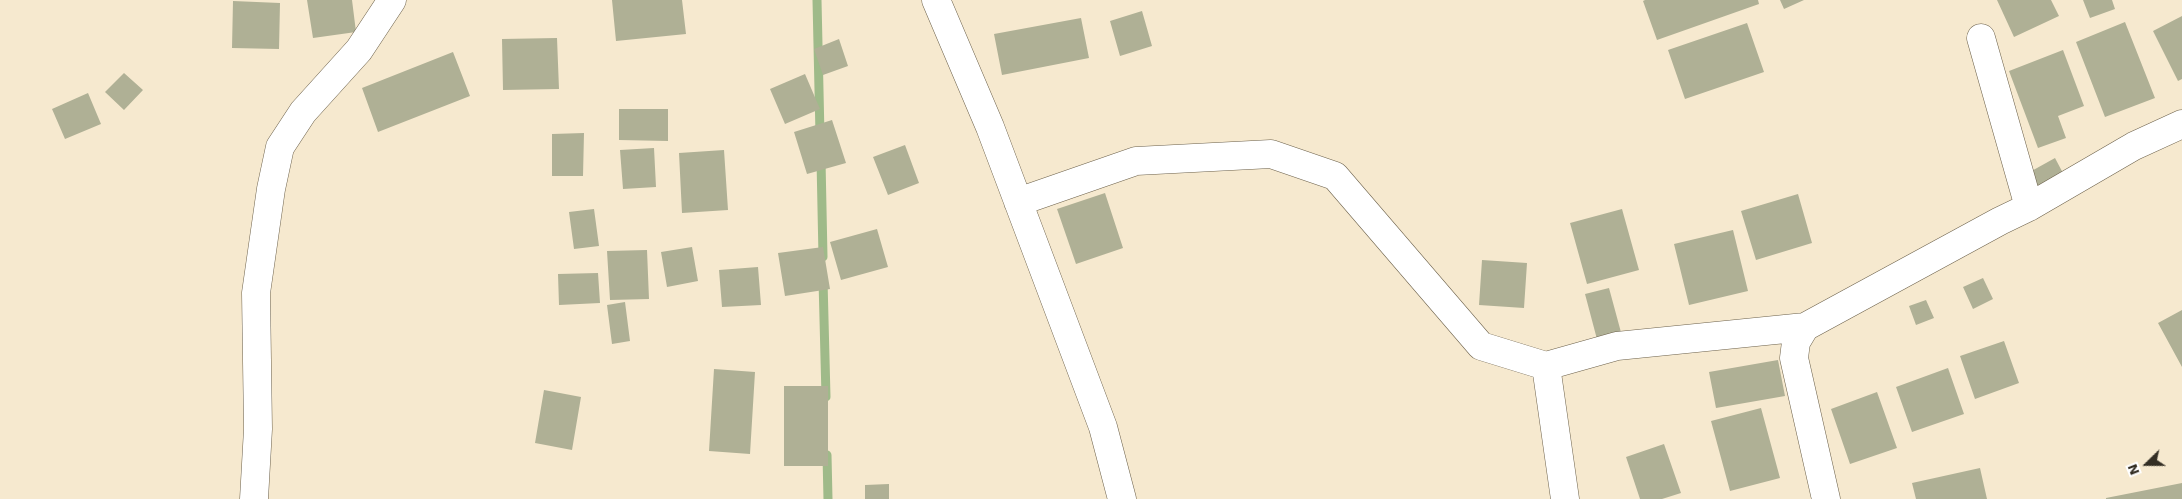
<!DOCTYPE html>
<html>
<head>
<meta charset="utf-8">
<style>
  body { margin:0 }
  #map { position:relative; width:2182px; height:499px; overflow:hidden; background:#f6e9cf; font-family:"Work Sans",sans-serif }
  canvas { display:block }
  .north { position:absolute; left:2122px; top:439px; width:50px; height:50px; -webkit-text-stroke:4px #fff; paint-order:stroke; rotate:248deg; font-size:14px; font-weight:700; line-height:20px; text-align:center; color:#332e24 }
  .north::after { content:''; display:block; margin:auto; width:18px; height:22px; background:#332e24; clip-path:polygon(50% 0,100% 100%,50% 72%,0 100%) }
</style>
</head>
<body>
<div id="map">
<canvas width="2182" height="499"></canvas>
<div class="north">N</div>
</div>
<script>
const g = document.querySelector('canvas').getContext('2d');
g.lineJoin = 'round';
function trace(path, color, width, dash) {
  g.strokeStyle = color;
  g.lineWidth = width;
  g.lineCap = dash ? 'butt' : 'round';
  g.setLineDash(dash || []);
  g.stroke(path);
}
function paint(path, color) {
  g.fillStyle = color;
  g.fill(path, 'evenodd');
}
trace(new Path2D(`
  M817,0L820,135
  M821,160L823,257
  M823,280L826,397
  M827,455L828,499`), '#9fba89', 9);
paint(new Path2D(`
  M307,0H352L356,32L313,38Z
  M612,0H682L686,34L616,41Z
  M1645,0H1758L1759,4L1657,40L1643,1Z
  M1780,0H1804L1784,9Z
  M1997,0H2051L2059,16L2014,37Z
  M2083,0H2112L2115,9L2090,18Z
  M233,1L280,3L279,49L232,48Z
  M1142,11L1152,46L1120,56L1110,21Z
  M2182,16V79L2178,81L2153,31Z
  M1081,18L1089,58L1002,75L994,34Z
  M2125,22L2155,98L2105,117L2076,42Z
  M1747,23L1764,72L1685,99L1668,50Z
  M557,38L559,89L503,90L502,39Z
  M839,39L848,66L823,75L814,49Z
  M2063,50L2084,106L2058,116L2066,138L2038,148L2009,71Z
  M453,52L470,96L378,132L362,88Z
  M124,73L143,90L124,110L105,92Z
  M805,74L820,109L785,124L770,89Z
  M88,93L101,124L65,139L52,109Z
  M619,109H668V141L619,140Z
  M832,120L846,163L807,174L794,132Z
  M584,133L583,176H552V134Z
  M905,145L919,183L888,195L873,157Z
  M654,148L656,187L623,189L620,150Z
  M724,150L728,210L682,213L679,153Z
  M2055,158L2064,175L2038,190L2028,173Z
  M1105,193L1123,248L1076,264L1057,209Z
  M1798,194L1812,243L1756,260L1741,211Z
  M594,209L599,246L574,249L569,212Z
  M1622,209L1639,270L1587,284L1570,223Z
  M877,229L888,267L841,280L830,242Z
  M1733,230L1748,291L1689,305L1674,244Z
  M692,247L698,281L667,287L661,252Z
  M823,247L830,289L785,296L778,253Z
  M647,250L649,299L610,300L607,251Z
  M1482,260L1527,263L1524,308L1479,305Z
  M758,267L761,305L722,307L719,270Z
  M598,273L600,303L559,305L558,274Z
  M1983,278L1993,299L1973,309L1963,287Z
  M1609,288L1622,336L1598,343L1585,294Z
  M1926,300L1934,318L1916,325L1909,306Z
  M625,302L630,341L612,344L607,305Z
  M2182,310V367L2158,323Z
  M2004,341L2019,383L1975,399L1960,356Z
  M1778,360L1785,396L1716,408L1709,372Z
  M1948,368L1964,414L1912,432L1896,387Z
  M714,369L755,372L750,454L709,451Z
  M784,386H828V466H784Z
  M544,390L581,397L572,450L535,443Z
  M1877,392L1897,448L1850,464L1831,409Z
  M1761,408L1780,478L1730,491L1711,421Z
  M1664,444L1681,493L1662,499H1640L1626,457Z
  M1980,468L1987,499H1916L1912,483Z
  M2182,483V499H2106V498Z
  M889,484V499H865V485Z`), '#afb095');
const street = new Path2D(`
  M936,0L990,127L1103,427L1122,499
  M1981,38L2029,207
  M1018,202L1136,161L1271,154L1335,176L1481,346L1546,366L1617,346L1805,327L2000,221L2029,207L2134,146L2182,124
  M1805,327L1796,342L1794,358L1826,499
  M1546,366L1565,499
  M254,499L258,429L256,293L271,189L280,147L303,112L359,50L392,0`);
trace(street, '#6c614b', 29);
trace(street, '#fff', 28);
</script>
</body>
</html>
